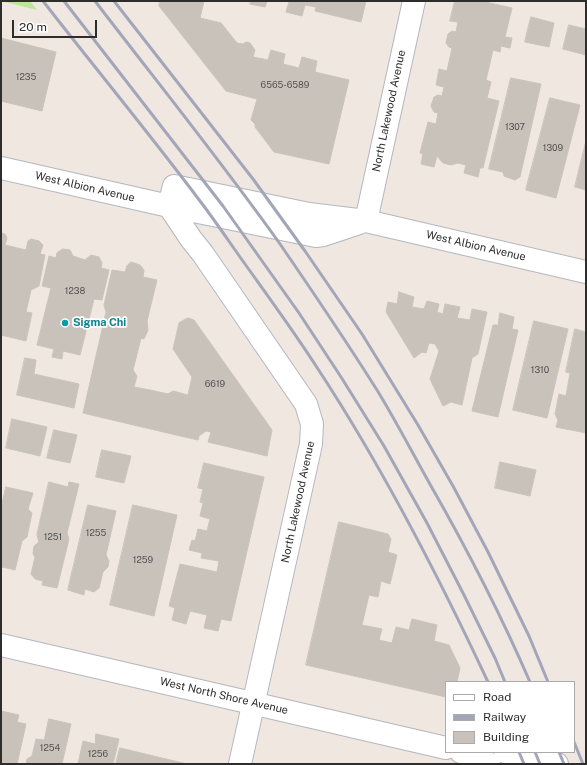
<!DOCTYPE html>
<html>
<head>
<meta charset="utf-8">
<style>
  body { margin:0 }
  #map { position:relative; width:587px; height:765px; overflow:hidden; background:#efe7e0; font-family:"Public Sans",sans-serif }
  canvas { display:block }
  .frame { position:absolute; inset:0; border:2px solid #2d2d2d; pointer-events:none }
  .legend { position:absolute; left:445px; top:681px; width:130px; height:72px; box-sizing:border-box; background:#fff; border:1px solid #ababab; margin:0; padding:5px 7px; list-style:none; font-size:12px; color:#2d2d2d }
  .legend li { display:flex; align-items:center; gap:8px; height:20px }
  .legend b { width:20px; border:1px solid #ababab }
  .scale { position:absolute; left:12px; top:20px; width:85px; height:18px; box-sizing:border-box; border:2px solid #2d2d2d; border-top:0; padding-left:5px; font-size:12px; line-height:14px; white-space:nowrap; color:#2d2d2d; -webkit-text-stroke:3px #fff; paint-order:stroke }
</style>
</head>
<body>
<div id="map">
<canvas width="587" height="765"></canvas>
<div class="frame"></div>
<ul class="legend">
<li><b style="height:5px;background:#fff"></b>Road</li>
<li><b style="height:5px;background:#a2a6b8"></b>Railway</li>
<li><b style="height:11px;background:#c8c2bb"></b>Building</li>
</ul>
<div class="scale">20 m</div>
</div>
<script>
const g = document.querySelector('canvas').getContext('2d');
g.lineJoin = 'round';
function paint(path, color) {
  g.fillStyle = color;
  g.fill(path, 'evenodd');
}
function trace(path, color, width, dash) {
  g.strokeStyle = color;
  g.lineWidth = width;
  g.lineCap = dash ? 'butt' : 'round';
  g.setLineDash(dash || []);
  g.stroke(path);
}
function label(font, color, halo, rows, align = 'center') {
  g.font = font + ' "Public Sans",sans-serif';
  g.lineWidth = 3.5;
  g.setLineDash([]);
  g.textBaseline = 'middle';
  g.strokeStyle = halo;
  g.fillStyle = color;
  for (const [text, x, y, turn = 0] of rows) {
    g.save();
    g.translate(x, y);
    g.rotate((+turn || 0) * Math.PI / 180);
    g.textAlign = isNaN(turn) ? turn : align;
    if (halo) g.strokeText(text, 0, 0);
    g.fillText(text, 0, 0);
    g.restore();
  }
}
paint(new Path2D(`
  M1,1H30L37,10Z`), '#bae79b');
const building = new Path2D(`
  M160,1H204L200,18L221,23L237,43L243,44L246,42L250,43L255,50L253,57L268,60L271,50L285,54L283,64L299,68L302,57L317,61L315,72L349,80L329,164L274,152L255,127V124L251,120L257,99L226,91L159,6Z
  M251,1H267L265,7L250,4Z
  M286,1H366L361,22L315,11L316,7L305,5L302,16L286,12L289,2Z
  M455,1H481L512,8L505,37L512,38L510,48L501,46L500,52L493,50L486,80L491,82L487,98L499,101L483,168H480L478,177L464,173L466,165L458,163L451,165L443,163L437,156L434,167L421,164L423,154L420,153L428,122L436,124L438,113L434,112L431,106L434,97L438,95L442,96L444,87L436,85L439,69L447,71L452,48L449,47L446,43L448,34L452,31L456,32L458,22L450,21Z
  M531,17L554,23L549,47L525,42Z
  M569,25L586,29V55L563,49Z
  M1,38L56,52L42,111L1,101Z
  M511,78L541,84L520,177L515,180L504,176L503,172L489,169Z
  M550,98L580,105L556,198L526,190Z
  M586,141V190L575,187Z
  M1,233L5,234L7,238L5,245L26,250L28,241L31,239L39,241L43,245L40,254L45,255L39,286L31,290L26,312L32,313L26,341L1,335V336Z
  M63,249L70,250L73,256L85,260L91,255L99,257L102,263L101,268L109,270L102,300L94,299L80,355L63,351L62,359L52,357L54,349L37,345L51,288L42,286L49,256L56,258L57,253Z
  M131,262L140,265L144,270L143,277L157,280L147,321L148,330L144,339L141,338L133,370L137,376L134,387L150,390L142,427L83,413L106,312L104,305L112,270L125,272L127,266Z
  M399,292L414,297L412,307L424,309L427,301L439,304L437,312L443,314L445,304L460,307L457,318L470,320L472,309L487,312L478,354L472,358L462,405L451,402L443,406L430,379L439,351L435,344L429,343L426,353L422,352L414,358L386,312L388,302L397,304Z
  M500,313L514,317L512,329L518,330L498,417L472,411L493,325H498Z
  M188,318L194,320L272,430L267,456L208,442L211,432L206,431L199,436L198,440L142,427L150,390L168,394L173,391L188,395L192,377L173,349L179,323Z
  M534,321L568,329L547,418L513,410Z
  M575,329L586,332V433L556,427L558,420L555,414L559,394L566,396L570,373L566,372Z
  M25,358L36,360L34,374L79,384L74,408L17,395Z
  M12,419L47,427L40,456L6,448Z
  M54,430L77,435L70,463L47,458Z
  M102,450L131,456L124,483L96,477Z
  M500,462L536,470L530,496L495,488Z
  M204,463L264,477L231,621L221,619L218,631L204,628L207,615L190,611L186,624L172,620L175,608L169,606L180,564L217,572L219,561L201,558L202,553L189,550L192,540L195,541L198,529L207,531L210,519L200,516L203,503L200,502L203,489L198,488Z
  M49,482L68,487L69,482L79,484L67,533L69,539L57,588L42,585L43,581L35,579L31,574L35,557L33,554L34,546L39,542L37,535Z
  M6,487L33,493L28,509L32,513L27,537L22,541L15,570L3,567L1,569V509Z
  M88,505L116,511L106,555L109,561L108,567L103,572L99,588L94,592L85,589L84,595L68,590Z
  M133,505L177,515L154,616L110,605Z
  M339,522L388,534L391,539L388,552L397,555L390,584L381,581L378,597L369,595L362,625L382,629L379,640L392,643L396,627L409,630L412,619L437,625L434,641L449,645L460,668L457,682H446V697L306,665Z
  M1,711L19,715L17,722L26,724L17,764H1Z
  M49,719L71,724L62,764H26L27,759L32,756L36,739L44,740Z
  M96,734L119,739L113,764H78L83,741L95,744Z
  M120,748L187,764H116Z`);
paint(building, '#c8c2bb');
trace(building, '#cbc3b9', 1);
const minor = new Path2D(`
  M1,168L169,206L316,236L323,235L359,223
  M169,206L191,239L203,254L306,404L312,424L311,444L240,764
  M169,206L174,186L309,214L366,221L586,272
  M366,221L414,1
  M1,645L446,748
  M461,752L477,756L489,764
  M505,752L557,764`);
trace(minor, '#b3b7c1', 24);
trace(minor, '#fff', 22);
trace(new Path2D(`
  M43,1C95,68 149,133 200,201C216,222 230,243 245,264C270,299 295,333 318,369C383,468 438,575 488,682
  M64,1L223,206L299,313L341,377L384,446L427,523L464,595L495,658L505,682
  M95,1C157,82 221,161 280,244C313,292 346,341 377,390C396,421 413,454 431,486C467,549 501,615 530,682
  M114,1L253,179L305,251L362,334L418,425L453,486L488,552L529,636L548,682
  M574,742L583,764
  M519,752L524,764
  M535,752L540,764
  M559,752L564,764`), '#a2a6b8', 3);
for (const [x, y, r, color] of [
  [65,323,4,"#0f9aa8"]
]) {
  const dot = new Path2D();
  dot.arc(x, y, r, 0, 2 * Math.PI);
  g.fillStyle = color;
  g.fill(dot);
  trace(dot, '#fff', 1.5);
}
label('9px', '#545250', null, [
  ["1235",26,77],
  ["6565-6589",285,85],
  ["1307",515,127],
  ["1309",553,148],
  ["1238",75,291],
  ["1310",540,370],
  ["6619",215,384],
  ["1255",96,533],
  ["1251",53,537],
  ["1259",143,560],
  ["1254",50,748],
  ["1256",98,754]
]);
label('11px', '#2d2d2d', '#fff', [
  ["North Lakewood Avenue",389,111,-78],
  ["West Albion Avenue",85,187,13],
  ["West Albion Avenue",476,246,13],
  ["North Lakewood Avenue",298,502,-78],
  ["West North Shore Avenue",224,696,13]
]);
label('bold 11px', '#0d838f', '#fff', [
  ["Sigma Chi",73,323]
], 'left');
</script>
</body>
</html>
